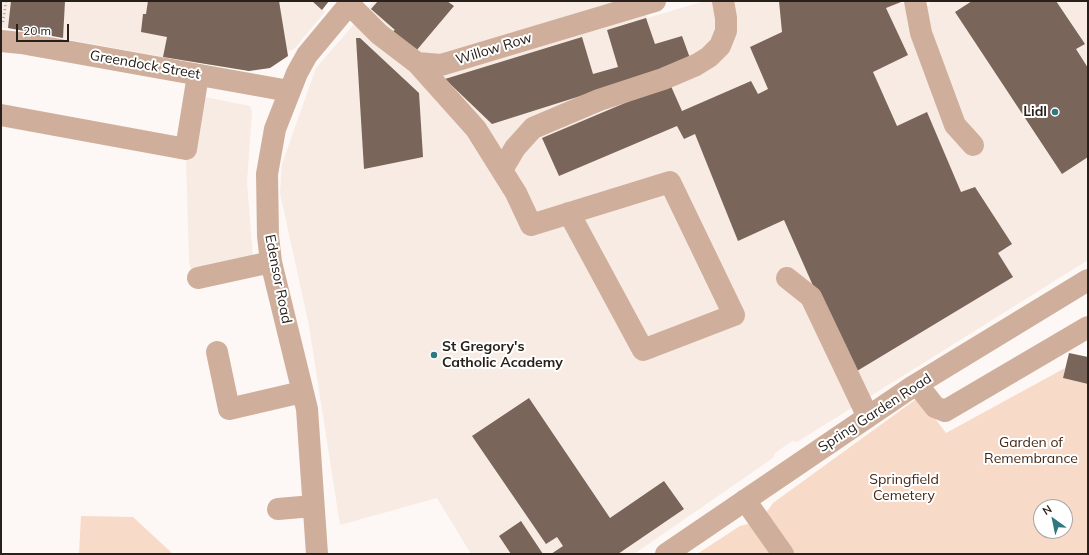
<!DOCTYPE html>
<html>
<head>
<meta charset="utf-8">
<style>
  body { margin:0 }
  #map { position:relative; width:1089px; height:555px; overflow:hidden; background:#fdf8f5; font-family:Mulish,sans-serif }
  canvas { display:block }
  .frame { position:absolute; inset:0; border:2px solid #28201a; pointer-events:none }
  .north { position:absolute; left:1033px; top:499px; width:40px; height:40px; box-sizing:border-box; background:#fff; border:1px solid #a9a6a3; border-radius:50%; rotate:327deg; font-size:11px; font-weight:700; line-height:16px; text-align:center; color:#28201a }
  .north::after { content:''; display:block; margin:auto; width:14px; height:18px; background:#30787f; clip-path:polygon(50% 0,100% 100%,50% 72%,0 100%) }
  .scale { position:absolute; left:16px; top:24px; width:53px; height:18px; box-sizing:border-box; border:2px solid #28201a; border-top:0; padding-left:5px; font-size:12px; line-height:14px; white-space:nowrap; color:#28201a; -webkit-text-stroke:3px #fff; paint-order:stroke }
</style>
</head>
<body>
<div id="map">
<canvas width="1089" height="555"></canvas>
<div class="frame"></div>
<div class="north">N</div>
<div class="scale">20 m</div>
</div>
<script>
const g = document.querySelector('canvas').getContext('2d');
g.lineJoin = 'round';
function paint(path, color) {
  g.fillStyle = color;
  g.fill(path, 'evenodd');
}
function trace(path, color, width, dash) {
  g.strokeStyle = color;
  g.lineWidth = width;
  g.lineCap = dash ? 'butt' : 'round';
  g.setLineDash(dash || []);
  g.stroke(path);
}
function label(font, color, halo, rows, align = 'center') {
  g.font = font + ' Mulish,sans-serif';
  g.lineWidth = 4;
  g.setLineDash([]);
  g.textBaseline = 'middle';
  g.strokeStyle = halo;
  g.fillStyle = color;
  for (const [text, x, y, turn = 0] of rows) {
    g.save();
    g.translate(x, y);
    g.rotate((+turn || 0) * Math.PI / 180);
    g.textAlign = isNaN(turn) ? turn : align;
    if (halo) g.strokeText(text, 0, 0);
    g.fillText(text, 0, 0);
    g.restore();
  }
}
paint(new Path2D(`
  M1,1H329L322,9L325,12L294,49L288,51V56L270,68L249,71L163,57L1,27Z
  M374,1H644L647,18L705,1H901L902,3L929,6L930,1H1088V260L797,442L792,441L775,453L773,458L634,554H471L437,498L340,525L309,326L280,193L282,164L316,68Z
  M200,96L250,106L252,112L247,182L254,271L195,287L189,261L186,159L191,160Z`), '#f7ebe3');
paint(new Path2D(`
  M1065,368L1063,378L1088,384V554H697L740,526L760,521L773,503L919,397L946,433ZM1041,507H1065V531H1041Z
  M81,516L133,517L173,554H79Z`), '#f8dac8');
paint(new Path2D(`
  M11,1H65L63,38L8,28Z
  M148,1H279L288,56L270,68L249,71L163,57L167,37L141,32L143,14H146Z
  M312,1H329L322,10Z
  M378,1H447L454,6L416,51L393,31L395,30L371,9Z
  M779,1H901V2L886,8L908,55L873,72L897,126L927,112L961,192L975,187L1012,244L998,253L1013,277L852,374L784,220L738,241L695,134L684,139L677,126L559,176L542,138L670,84L682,111L751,81L758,94L768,89L750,47L782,32Z
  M972,1H1056L1085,44L1076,49L1088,68V157L1062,174L955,12Z
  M646,18L655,44L682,36L691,61L492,124L445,79L582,37L593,74L618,67L607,30Z
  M356,38H360L419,93L423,157L364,169Z
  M1069,353L1088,357V384L1063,378Z
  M529,398L610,518L664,481L684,509L618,554H551L563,546L557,537L546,544L472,436Z
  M521,521L543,554H511L499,536Z`), '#796559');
trace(new Path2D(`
  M3,22L6,1`), '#a49e99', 2.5, [1, 3]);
trace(new Path2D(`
  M915,1L921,33L955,125L973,145
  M349,4L379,34L417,63L441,65L655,1
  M1,41L21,43L289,91
  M417,63L476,129L516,193L531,225L670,182L734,315L643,350L569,213
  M1,115L186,149L198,75
  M502,170L515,148L533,128L599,100L663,79L696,65L709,57L720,46L726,31V18L723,1
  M198,278L271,262
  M787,278L811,297L868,417
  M217,352L229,409L302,392
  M917,384L935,407L945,411L1088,327
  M745,500L783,554
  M278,509L313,506
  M317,554L307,409L271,262L268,236L267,174L275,129L297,73L307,55L352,1
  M666,554L909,389L1088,280`), '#cfaf9b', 22);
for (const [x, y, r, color] of [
  [1055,112,4,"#30787f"],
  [434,355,4,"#30787f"]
]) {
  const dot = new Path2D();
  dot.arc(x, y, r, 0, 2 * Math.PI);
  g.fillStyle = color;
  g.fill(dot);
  trace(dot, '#fff', 1.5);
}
label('14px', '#28201a', '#fff', [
  ["Willow Row",494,49,-17],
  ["Greendock Street",145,65,10],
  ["Edensor Road",278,279,79],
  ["Spring Garden Road",875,413,-33]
]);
label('bold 14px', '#28201a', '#fff', [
  ["Lidl",1047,112],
  ["St Gregory's",442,347,"left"],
  ["Catholic Academy",442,363,"left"]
], 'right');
label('14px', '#442713', '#fff', [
  ["Garden of",1031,443],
  ["Remembrance",1031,459],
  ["Springfield",904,480],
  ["Cemetery",904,496]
]);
</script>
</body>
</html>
